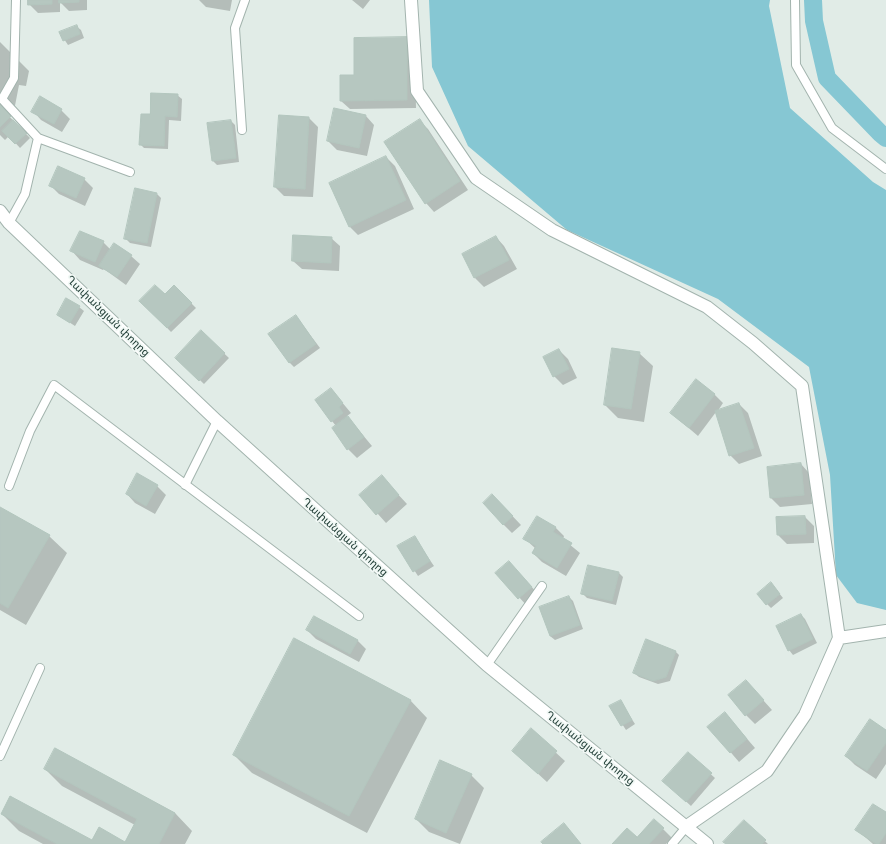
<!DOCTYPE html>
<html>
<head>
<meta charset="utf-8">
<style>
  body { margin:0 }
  canvas { display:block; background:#e1ece7 }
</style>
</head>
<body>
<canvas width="886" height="844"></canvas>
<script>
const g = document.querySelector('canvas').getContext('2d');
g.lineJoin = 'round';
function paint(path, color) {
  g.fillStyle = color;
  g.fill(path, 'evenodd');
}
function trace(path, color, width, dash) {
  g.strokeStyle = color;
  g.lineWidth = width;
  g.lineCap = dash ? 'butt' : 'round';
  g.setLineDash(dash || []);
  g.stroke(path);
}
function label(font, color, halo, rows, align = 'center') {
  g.font = font + ' Lato,"Noto Sans Armenian",sans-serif';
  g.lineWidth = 3.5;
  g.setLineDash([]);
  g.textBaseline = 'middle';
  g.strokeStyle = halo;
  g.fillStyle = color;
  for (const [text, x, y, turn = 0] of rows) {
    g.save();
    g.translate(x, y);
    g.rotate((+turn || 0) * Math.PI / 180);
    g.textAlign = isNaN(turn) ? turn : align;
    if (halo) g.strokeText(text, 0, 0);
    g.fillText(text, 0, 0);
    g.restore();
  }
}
paint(new Path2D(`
  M429,0H770L769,6L790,108L873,182L886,190V610L857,603L836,575L830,475L809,367L718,299L567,230L468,146L432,67Z`), '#86c7d3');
paint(new Path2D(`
  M29,0H87V10L69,11L60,2V12L38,13L29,4Z
  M199,0H232L230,11L206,7Z
  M352,0H370L363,9Z
  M76,26L81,30L84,38L68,45L60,33Z
  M406,38L415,47L416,108L350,109L341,101L355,76Z
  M0,42L29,71L26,86L19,85L13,116H9L30,138L20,148L9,136L5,140L0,135Z
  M177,95L182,99L181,121L169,120L168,149L144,148L140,144L151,115Z
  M61,110L70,119L62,132L41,120L33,111Z
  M280,116L309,118L318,127L313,197L284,196L275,187Z
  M366,116L374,125L367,156L337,150L328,141Z
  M419,120L428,129L468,190L434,212L426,203Z
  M231,121L235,125L239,162L217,165L213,161Z
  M386,157L395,166L414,209L358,235L349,226Z
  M84,179L93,188L85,206L59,194L50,185Z
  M157,194L161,198L151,247L130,243L126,239Z
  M496,237L504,246L517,269L484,287L475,278L463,255Z
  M331,238L340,246L339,271L302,269L293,261Z
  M103,242L111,250L131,256L140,264L126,285L104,269L103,270L80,260L72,251Z
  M174,286L196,308L171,332L141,301L165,296Z
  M79,307L84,311L75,326L58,315Z
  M296,316L320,348L294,367L289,362Z
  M201,332L229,358L204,384L177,358Z
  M559,350L568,359L577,378L563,385L554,376Z
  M639,353L653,366L644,422L618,418L605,405Z
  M331,389L351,413L347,416L372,446L357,458L348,449L336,426L316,401Z
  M714,394L723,403L717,412L739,404L748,413L762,456L739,464L730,455L716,412L698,436L671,413Z
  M801,464L809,473L812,504L780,507L771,498L768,468Z
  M382,477L407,504L386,523L361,495Z
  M157,486L166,495L155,514L135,503L127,494Z
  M501,504L521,525L512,533L503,524Z
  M0,508L49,536L67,553L26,625L0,610Z
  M805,517L814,526V543L787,544L778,535L777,518Z
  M555,527L564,536L563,539L580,553L566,576L542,562L533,553L535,548L525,539Z
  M414,537L434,566L418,576L399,547Z
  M509,562L540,596L528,607L497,573Z
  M619,573L623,577L616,605L587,598L583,594Z
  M771,583L783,598L771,608L767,604Z
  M569,597L573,601L583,629L555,640L550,636Z
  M801,615L805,619L817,643L793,655L789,650L778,626Z
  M307,630L357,640L366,649L359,662L316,639Z
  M675,651L679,655L670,681L658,684L639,677L634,673Z
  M746,681L772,710L755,724L746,715Z
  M410,700L427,718L367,833L252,773L234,755Z
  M620,701L635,724L626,730L611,707Z
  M725,713L755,748L739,762L709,727Z
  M531,730L565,761L547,782L513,751Z
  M886,731V764L876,779L855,765L846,756Z
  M55,749L175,813L192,831L185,844H43L19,831L2,814L92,841L125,843L135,825L62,786L45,769Z
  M688,754L715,778L691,806L668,785Z
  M471,775L484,788L460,844L429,832L416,819Z
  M886,814V844H873L857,830Z
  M654,820L672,838L666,844H613L637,839Z
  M744,821L768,844H727Z`), '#0003');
trace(new Path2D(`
  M813,0L814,21L827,78L880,133L886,138`), '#86c7d3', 18);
const building = new Path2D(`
  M28,0H52V4L28,5Z
  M59,0H79V2L59,3Z
  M77,25L80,34L63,41L59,32Z
  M407,37V100L340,101V75H354V38Z
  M151,93L178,94L177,117L165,116L164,146L139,145L141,114H150Z
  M40,96L62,109L54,124L31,112Z
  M0,105L11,116L0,127Z
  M334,108L366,115L359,148L327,141Z
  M279,115L309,117L305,189L274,187Z
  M420,119L460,181L425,204L384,142Z
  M13,120L27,133L15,144L2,131Z
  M231,120L236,158L212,161L207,123Z
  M386,156L406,200L349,227L329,183Z
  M58,166L85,178L76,198L49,186Z
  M135,188L157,193L147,243L124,239Z
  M80,231L104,241L95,262L70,251Z
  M293,235L332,237L331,263L292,261Z
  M496,236L509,260L474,278L462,254Z
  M114,243L132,255L117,277L99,266Z
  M155,285L165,294L174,285L192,303L167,328L139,301Z
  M66,298L80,306L70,323L57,315Z
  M296,315L316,344L289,363L268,334Z
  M201,330L225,353L199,381L175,358Z
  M612,348L640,352L631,409L604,405Z
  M559,349L569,369L553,377L543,357Z
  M696,379L715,394L689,428L670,413Z
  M331,388L343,403L339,407L343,413L331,422L315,400Z
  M739,403L754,448L729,456L715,411Z
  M348,416L364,437L347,450L332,428Z
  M801,463L804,495L770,498L767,467Z
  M137,473L158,485L146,506L126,494Z
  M382,475L399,495L376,515L359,495Z
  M492,494L513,516L503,525L483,503Z
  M0,507L50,535L8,608L0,603Z
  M537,516L556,527L553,532L572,543L557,568L532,553L536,546L523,539Z
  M805,516L806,534L777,535L776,517Z
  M415,536L430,561L413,572L397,546Z
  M509,561L532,587L518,599L495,573Z
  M588,565L619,572L612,601L581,594Z
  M771,582L780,594L766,605L757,594Z
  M569,596L580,625L550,636L539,607Z
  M801,614L813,639L788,651L776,626Z
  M314,616L358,640L350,654L306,630Z
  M294,638L411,700L349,816L233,755Z
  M646,639L676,651L666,677L653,681L633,673Z
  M746,680L764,700L745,716L728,695Z
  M621,700L632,720L621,726L609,706Z
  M725,712L747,739L730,753L707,727Z
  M870,719L886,730V743L867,771L845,756Z
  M531,728L557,751L538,774L512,751Z
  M55,748L175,813L159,844H57L1,814L10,796L92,840L99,827L125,842L137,819L44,769Z
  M688,752L712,773L686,802L662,781Z
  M440,760L472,774L446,833L415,819Z
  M873,804L886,812V833L879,844H876L855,830Z
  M654,819L664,828L649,844H612L627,828L637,837Z
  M744,820L766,840L762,844H726L723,842Z
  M564,823L581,844H543L541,842Z`);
paint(building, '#b6c7c0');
trace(building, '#b3c6be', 1);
const lane = new Path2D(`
  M795,0L796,65L832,128L886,169
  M0,99H2L38,138L130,172
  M2,99L14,78L16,0
  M242,130L235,28L245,0
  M9,223L25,194L38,138
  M185,485L217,421
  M9,486L30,431L54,385L359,616
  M487,665L542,586
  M0,756L40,668
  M672,844L687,826`);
const street = new Path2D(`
  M411,0L417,91L476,178L552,230L707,307L753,343L802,386L839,638L805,715L767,771L687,826
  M0,211L9,223L217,421L487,665L707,844
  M839,638L886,631`);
trace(lane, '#a3b4ae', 10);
trace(street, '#a3b4ae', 14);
trace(lane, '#fff', 8);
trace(street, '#fff', 12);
label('11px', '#203d36', '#f1f8f5', [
  ["Ղափանցյան փողոց",108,316,44],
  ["Ղափանցյան փողոց",345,537,42],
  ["Ղափանցյան փողոց",590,748,39]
]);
</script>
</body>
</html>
